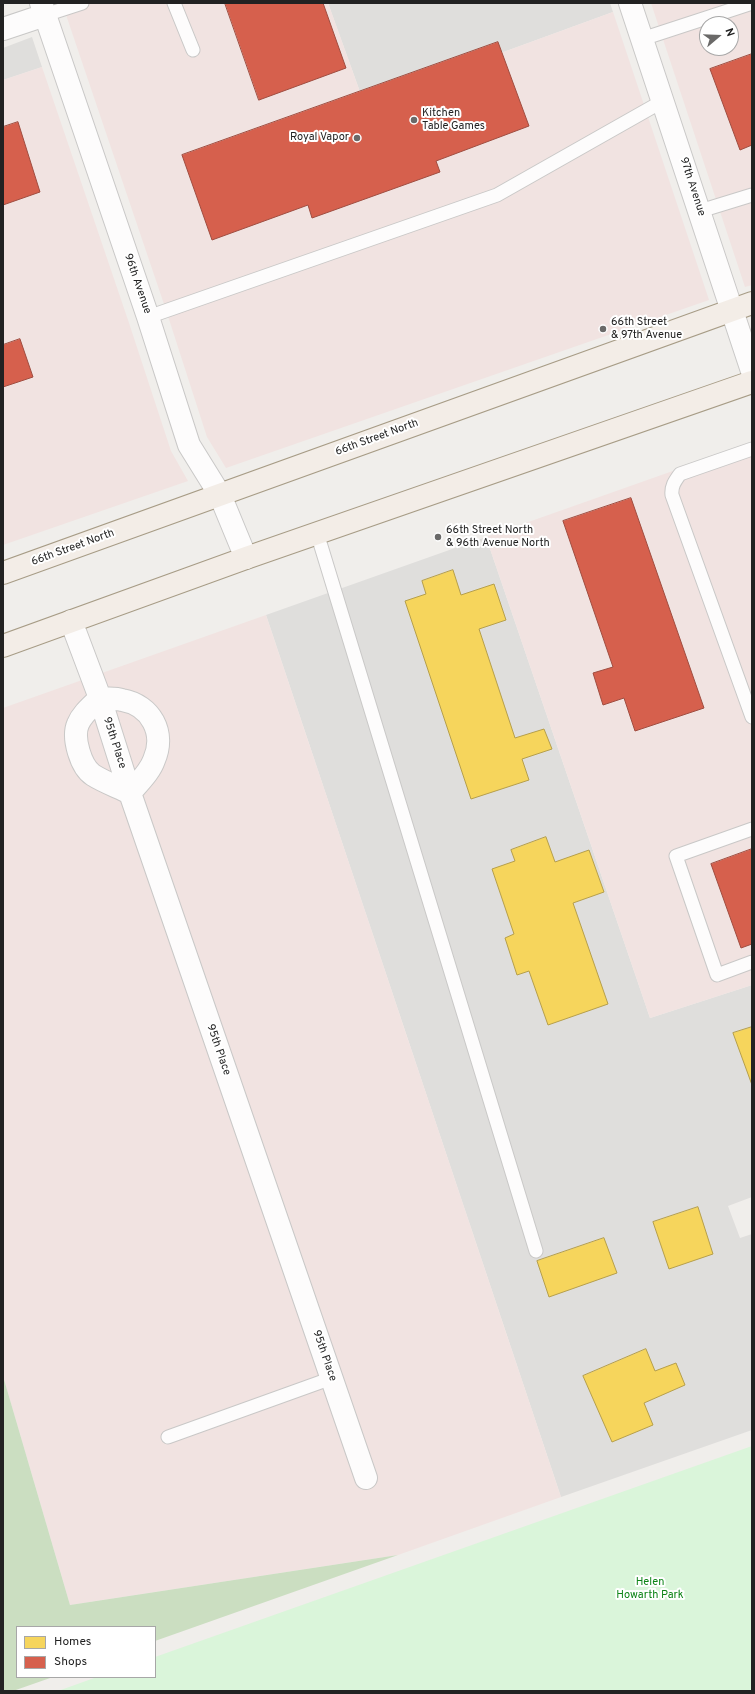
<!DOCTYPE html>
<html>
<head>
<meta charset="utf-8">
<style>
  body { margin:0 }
  #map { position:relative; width:755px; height:1694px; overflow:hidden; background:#f0eeeb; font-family:Overpass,sans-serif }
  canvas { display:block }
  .frame { position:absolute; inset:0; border:4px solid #222; pointer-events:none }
  .legend { position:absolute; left:16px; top:1626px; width:140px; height:52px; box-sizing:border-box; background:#fff; border:1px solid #a7a7a7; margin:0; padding:5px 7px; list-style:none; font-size:12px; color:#222 }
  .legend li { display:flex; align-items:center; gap:8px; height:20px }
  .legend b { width:20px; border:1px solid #a7a7a7 }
  .north { position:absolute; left:699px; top:16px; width:40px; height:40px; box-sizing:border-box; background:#fff; border:1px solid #a7a7a7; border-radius:50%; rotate:71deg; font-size:11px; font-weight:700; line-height:16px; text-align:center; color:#222 }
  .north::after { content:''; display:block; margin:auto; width:14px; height:18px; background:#6a6968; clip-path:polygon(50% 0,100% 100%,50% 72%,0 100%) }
</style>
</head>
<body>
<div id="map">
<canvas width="755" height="1694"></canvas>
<div class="frame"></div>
<ul class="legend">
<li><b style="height:11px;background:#f6d55c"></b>Homes</li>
<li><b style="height:11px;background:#d6604d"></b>Shops</li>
</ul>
<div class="north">N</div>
</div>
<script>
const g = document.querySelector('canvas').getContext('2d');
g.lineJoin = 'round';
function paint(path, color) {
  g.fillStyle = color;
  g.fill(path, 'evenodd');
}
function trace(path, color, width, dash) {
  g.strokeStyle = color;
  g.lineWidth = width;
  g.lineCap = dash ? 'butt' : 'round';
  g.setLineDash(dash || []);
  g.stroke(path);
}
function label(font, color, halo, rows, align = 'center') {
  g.font = font + ' Overpass,sans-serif';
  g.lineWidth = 4;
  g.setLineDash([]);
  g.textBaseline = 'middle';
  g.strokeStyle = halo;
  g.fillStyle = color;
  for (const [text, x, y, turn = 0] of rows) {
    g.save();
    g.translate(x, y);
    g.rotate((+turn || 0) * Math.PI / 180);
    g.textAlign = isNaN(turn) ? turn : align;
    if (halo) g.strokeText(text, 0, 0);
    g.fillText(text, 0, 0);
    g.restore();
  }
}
paint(new Path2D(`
  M328,3H610L613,12L364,103Z
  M32,37L42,67L3,80V48Z
  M486,537L650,1018L752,985V1197L728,1206L740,1238L752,1234V1430L561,1497L266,615Z`), '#dfdedc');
paint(new Path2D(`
  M62,3H328L364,103L613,12L709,300L226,468L207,437L166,310Z
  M651,3H752V285L745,287ZM707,24H731V48H707Z
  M42,67L129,323L171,451L188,481L3,545V80Z
  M752,443V985L650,1018L486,537Z
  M266,615L561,1497L398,1555L70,1605L3,1376V708Z`), '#f1e3e1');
paint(new Path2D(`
  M3,1376L70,1605L398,1555L155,1641V1627H17V1677H53L13,1691H3Z`), '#cbdec1');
paint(new Path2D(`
  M752,1446V1691H58L97,1677H155V1657Z`), '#daf5da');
const homes = new Path2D(`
  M453,570L461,595L494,584L506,620L479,629L515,738L544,729L552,749L522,759L529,780L471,799L405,601L426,594L422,581Z
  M546,837L555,862L589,850L604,892L573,903L608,1004L548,1025L529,971L517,975L505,938L514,934L492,869L515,861L511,850Z
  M752,1027V1085L733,1033Z
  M698,1207L713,1254L669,1269L653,1222Z
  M604,1238L617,1273L549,1297L537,1261Z
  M646,1349L655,1371L676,1363L685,1385L644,1403L653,1425L612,1442L583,1376Z`);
paint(homes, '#f6d55c');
trace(homes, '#b69f4b', 1);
const shops = new Path2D(`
  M225,3H323L346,68L259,100Z
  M498,42L529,126L436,161L440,172L312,218L308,205L212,240L182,155Z
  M752,54V145L740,150L710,69Z
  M18,122L40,192L3,205V127Z
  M20,339L33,377L3,387V345Z
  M631,498L704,708L635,731L624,698L603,705L593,673L613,667L563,521Z
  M752,849V944L741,948L711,864Z`);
paint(shops, '#d6604d');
trace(shops, '#a04d40', 1);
const service = new Path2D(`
  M174,3L193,50
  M45,15L82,3
  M642,39L752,3
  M700,211L752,195
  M148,317L497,195L663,101
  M752,449L680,474C675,481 671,486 672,495L752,717
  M317,533L536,1251
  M752,829L676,856L717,975L752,962
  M168,1437L332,1378`);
const minor = new Path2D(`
  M41,3L148,317L189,445L220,495L246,558
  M630,3L752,371
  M3,29L45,15
  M71,621L100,698L130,793L366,1478
  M100,698C107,699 115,698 122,700C151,705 166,733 154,760C150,772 138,783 130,793C118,787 104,782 93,775C81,767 72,738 78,724C82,714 92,706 100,698Z`);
const primary = new Path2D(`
  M3,573L752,303
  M3,646L246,558L752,382`);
trace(service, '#c9c8c7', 15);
trace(minor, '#c9c8c7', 24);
trace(primary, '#a79c86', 24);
trace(service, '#fdfcfc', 13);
trace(minor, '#fdfcfc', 22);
trace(primary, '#f3ede7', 22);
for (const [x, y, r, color] of [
  [414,120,4,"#6a6968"],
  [357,138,4,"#6a6968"],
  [603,329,4,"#6a6968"],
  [438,537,4,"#6a6968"]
]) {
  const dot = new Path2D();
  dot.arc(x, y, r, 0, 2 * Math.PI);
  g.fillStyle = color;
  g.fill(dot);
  trace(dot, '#fff', 1.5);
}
label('11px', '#222', '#fff', [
  ["Kitchen",422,114],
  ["Table Games",422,127],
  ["Royal Vapor",349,138,"right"],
  ["66th Street",611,323],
  ["& 97th Avenue",611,336],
  ["66th Street North",446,531],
  ["& 96th Avenue North",446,544]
], 'left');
label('11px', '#222', '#fff', [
  ["97th Avenue",692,187,72],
  ["96th Avenue",137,284,71],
  ["66th Street North",377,438,-20],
  ["66th Street North",73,548,-20],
  ["95th Place",114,743,72],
  ["95th Place",218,1050,71],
  ["95th Place",324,1356,71]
]);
label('11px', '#0c8416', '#fff', [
  ["Helen",650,1583],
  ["Howarth Park",650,1596]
]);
</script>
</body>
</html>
